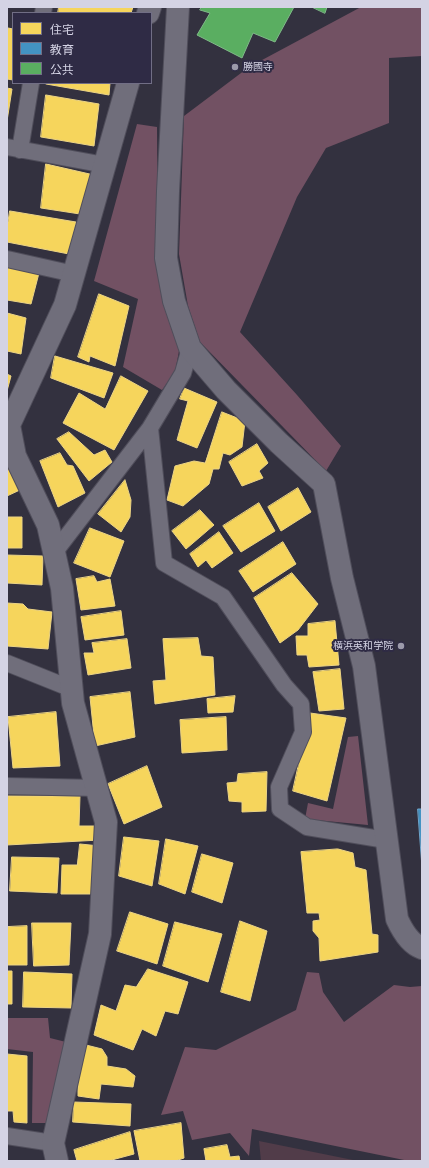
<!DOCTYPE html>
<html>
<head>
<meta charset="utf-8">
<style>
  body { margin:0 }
  #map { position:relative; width:429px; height:1168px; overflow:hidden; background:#33313f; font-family:"Work Sans","Noto Sans JP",sans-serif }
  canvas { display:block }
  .frame { position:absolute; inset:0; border:8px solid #d4d3e4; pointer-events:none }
  .legend { position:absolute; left:12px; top:12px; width:140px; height:72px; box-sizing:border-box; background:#2f2b45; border:1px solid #716e85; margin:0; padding:5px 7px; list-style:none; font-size:12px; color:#d4d3e4 }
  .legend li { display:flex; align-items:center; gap:8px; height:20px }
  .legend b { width:20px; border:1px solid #716e85 }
</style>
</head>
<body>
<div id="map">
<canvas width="429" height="1168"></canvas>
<div class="frame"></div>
<ul class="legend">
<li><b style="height:11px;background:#f6d55c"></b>住宅</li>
<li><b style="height:11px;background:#4393c3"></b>教育</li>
<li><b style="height:11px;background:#5aae61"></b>公共</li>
</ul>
</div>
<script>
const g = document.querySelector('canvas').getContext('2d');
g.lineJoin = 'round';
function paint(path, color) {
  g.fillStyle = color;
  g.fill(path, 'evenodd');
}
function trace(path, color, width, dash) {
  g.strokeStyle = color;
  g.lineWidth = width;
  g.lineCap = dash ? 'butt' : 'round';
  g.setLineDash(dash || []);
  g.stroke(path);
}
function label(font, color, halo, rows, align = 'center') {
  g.font = font + ' "Work Sans","Noto Sans JP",sans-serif';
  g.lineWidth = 4;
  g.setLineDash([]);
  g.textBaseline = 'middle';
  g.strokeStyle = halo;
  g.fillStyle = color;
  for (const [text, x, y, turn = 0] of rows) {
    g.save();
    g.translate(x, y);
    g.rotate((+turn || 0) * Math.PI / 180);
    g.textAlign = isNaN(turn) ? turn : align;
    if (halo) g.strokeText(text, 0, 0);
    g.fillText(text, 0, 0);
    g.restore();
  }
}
paint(new Path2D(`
  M259,1141L358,1161H261Z`), '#513c49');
paint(new Path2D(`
  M361,7H422V56L389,58V123L326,148L297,197L240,332L297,395L341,446L326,471L200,342L188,306L179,254L184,116L249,67Z
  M137,124L157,127L158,268L179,351L175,372L162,390L123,367L138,299L94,281Z
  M358,736L368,825L305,819L308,803L333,809L348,737Z
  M307,972L319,973L323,992L344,1022L394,985L410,987L422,986V1161H409L252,1129L249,1156L230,1133L192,1140L183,1111L161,1115L185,1047L216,1050L296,1010Z
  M7,1018H48L50,1038L66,1042L48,1123H32L33,1052L7,1049Z`), '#725163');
const homes = new Path2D(`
  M59,7H133L131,13H58Z
  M8,28L13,29V80L7,79Z
  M46,83H110L109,95L46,84Z
  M7,88L12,89L7,121Z
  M46,95L99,104L94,146L41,137Z
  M46,164L94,175L80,214L41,208Z
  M10,211L76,222L69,254L7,242V228Z
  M7,267L39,273L31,304L7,300Z
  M99,294L129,306L115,366L90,356L89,362L78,357Z
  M7,313L26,318L21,354L7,351Z
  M55,356L113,373L104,398L51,378Z
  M7,374L11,376L7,391Z
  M121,376L148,391L114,450L63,423L79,393L105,409Z
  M184,388L217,402L197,448L177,440L188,401L180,399Z
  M222,412L245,421L242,447L230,455L223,453L219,469H213L209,484L183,506L167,500L175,466L194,461L205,463Z
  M69,432L94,455L105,450L112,462L89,481L57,439Z
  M257,444L268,463L259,471L263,478L242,486L229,462Z
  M60,453L67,465L73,466L85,493L58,507L40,461Z
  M7,459L22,489L7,496Z
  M125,480L131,500L130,517L121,532L98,514Z
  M298,488L311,512L281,531L268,507Z
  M259,503L275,531L241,552L223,526Z
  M200,510L214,525L186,549L172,531Z
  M7,517H22V548H7Z
  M90,528L124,541L110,577L74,563Z
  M219,532L233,553L212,568L206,560L198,567L190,554Z
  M283,542L296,564L253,592L239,571Z
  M7,555L43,556L42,585L7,583Z
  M292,573L318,604L298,630L280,643L254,598Z
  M94,576L97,582L110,579L115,606L81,610L76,579Z
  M7,603L23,604L28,609L52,612L48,649L7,646Z
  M121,611L124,635L85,640L81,617Z
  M335,621L339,665L309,667L307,655H297L296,636H308V624Z
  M198,638L201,656L213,657L215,695L155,704L153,681L166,680L163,639Z
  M127,639L131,668L88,675L84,653H94L92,643Z
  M340,669L344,709L319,711L313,672Z
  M130,692L135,737L95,746L90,697Z
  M235,696L233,712L208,713L207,699Z
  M56,712L60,766L13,768L8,717Z
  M310,713L346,718L327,801L293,791Z
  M226,717L227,750L182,753L180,720Z
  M147,766L162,807L124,824L108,784Z
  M267,772L266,811L242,812V802L229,801L227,783L237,782L238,774Z
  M7,796H80L79,826H100V840L7,845Z
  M124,837L159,841L152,886L119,876Z
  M166,839L198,846L185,894L159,884Z
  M80,844L100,846L97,894H61L62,865H77Z
  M338,849L353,853L355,867L366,870L372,934L378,935V952L320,961L319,938L313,931V921L320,920L319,913H307L301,852Z
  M202,854L233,863L222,903L192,892Z
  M12,857L59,858L57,893L10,891Z
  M130,912L168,924L157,964L117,951Z
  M240,921L267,931L250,1001L221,992Z
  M175,922L222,934L208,982L163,966Z
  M32,923H71L69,965L34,966Z
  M27,926V965H7V927Z
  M148,969L188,982L178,1014L165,1011L156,1036L142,1029L133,1050L94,1035L101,1005L116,1011L125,985L136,987Z
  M7,971H12V1004H7Z
  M24,972L72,974L71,1008L23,1007Z
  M86,1045L102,1049L107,1057V1066L126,1069L135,1076L133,1087L101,1084L99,1099L78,1096V1082Z
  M7,1054L27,1056V1123L14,1122L13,1111H7Z
  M74,1102L131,1104L130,1126L73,1122Z
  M181,1123L184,1158L175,1161H140L134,1131Z
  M130,1132L134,1154L108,1161H77L74,1150Z
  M227,1145L230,1157L239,1156L240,1161H206L204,1149Z`);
paint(homes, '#f6d55c');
trace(homes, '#ecd485', 1);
const schools = new Path2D(`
  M418,809H422V867Z`);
paint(schools, '#4393c3');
trace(schools, '#6ea6cd', 1);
const public = new Path2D(`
  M202,7H294L275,42L253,33L242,58L197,35L210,13L200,10Z
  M312,7H327L325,13Z`);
paint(public, '#5aae61');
trace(public, '#7fb988', 1);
const lane = new Path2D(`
  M43,13L44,7
  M7,147L105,165
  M20,150L31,83
  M7,259L74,274
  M150,428L164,563L223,597L284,685L301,704L303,732L279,787L280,809L307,827L386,840
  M54,553L150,428L183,373L190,348
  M7,663L72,689
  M7,786L97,788
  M7,1136L53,1143`);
const street = new Path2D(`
  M178,7L168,191L166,258L174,301L190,348L226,390L279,443L324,484L342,578L364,666L397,919C402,930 410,944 422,948
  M148,13L150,7
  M57,1161L53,1143L100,934L106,822L73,703L62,588L48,525L15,456L9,425L65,305L128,83`);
trace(lane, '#504e5b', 18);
trace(street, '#504e5b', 24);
trace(lane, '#706e7b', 16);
trace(street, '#706e7b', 22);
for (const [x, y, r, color] of [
  [235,67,4,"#9c9aaa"],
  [401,646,4,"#9c9aaa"]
]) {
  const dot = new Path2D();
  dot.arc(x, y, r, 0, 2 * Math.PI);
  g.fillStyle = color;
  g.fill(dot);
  trace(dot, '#2f2b45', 1.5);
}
label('10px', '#d4d3e4', '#2f2b45', [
  ["勝國寺",243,67],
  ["横浜英和学院",393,646,"right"]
], 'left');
</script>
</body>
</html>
